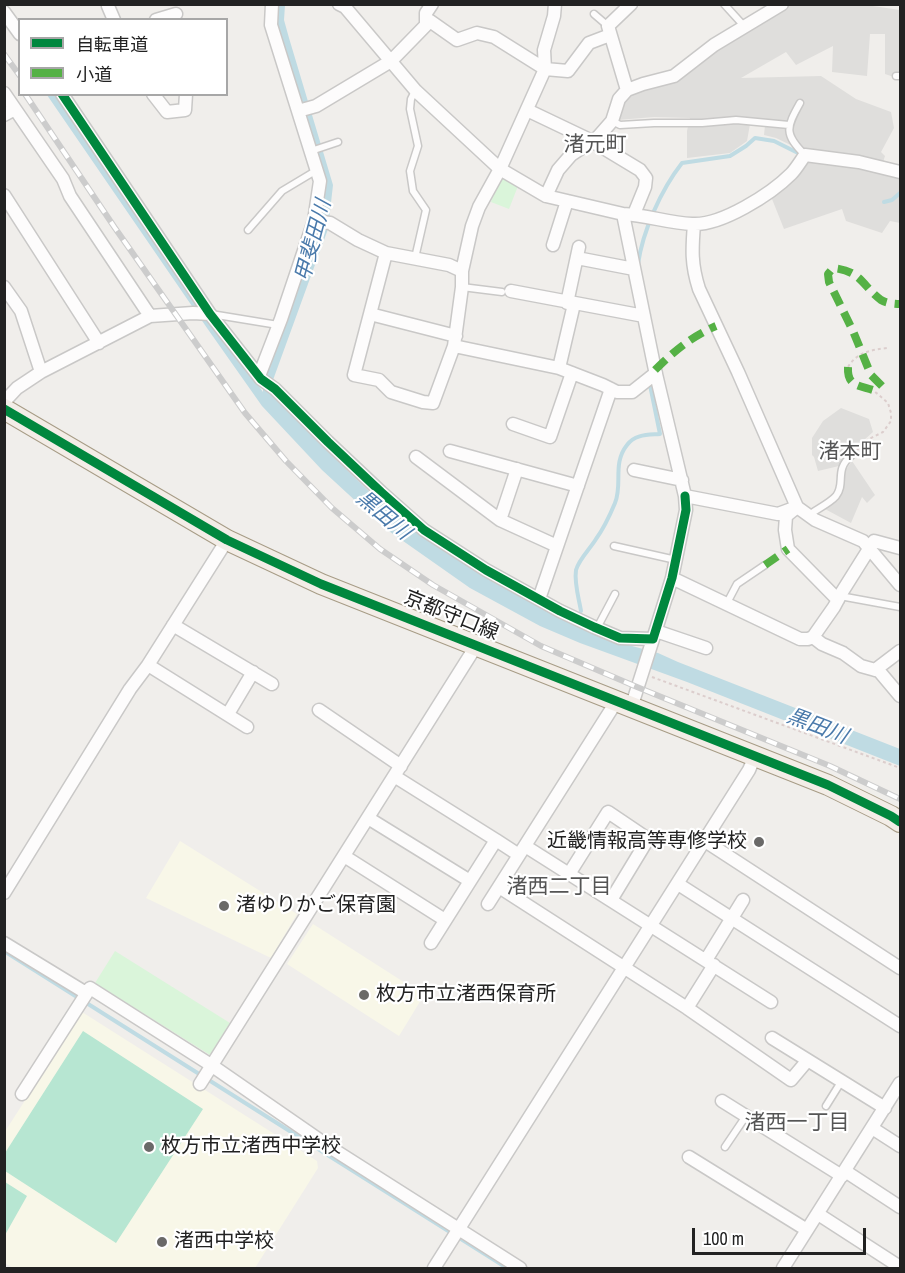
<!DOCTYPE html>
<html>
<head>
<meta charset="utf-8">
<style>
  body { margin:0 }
  #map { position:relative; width:905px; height:1273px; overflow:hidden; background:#f0eeeb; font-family:"Archivo Narrow","Noto Sans JP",sans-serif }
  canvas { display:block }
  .frame { position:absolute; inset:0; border:6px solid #222; pointer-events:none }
  .legend { position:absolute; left:18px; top:18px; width:210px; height:78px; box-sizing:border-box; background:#fff; border:2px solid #a7a7a7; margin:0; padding:8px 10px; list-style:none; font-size:18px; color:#222 }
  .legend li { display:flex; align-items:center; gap:12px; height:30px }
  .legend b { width:30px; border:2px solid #a7a7a7 }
  .scale { position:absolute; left:692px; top:1228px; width:174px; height:27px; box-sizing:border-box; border:3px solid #222; border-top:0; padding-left:8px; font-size:18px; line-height:21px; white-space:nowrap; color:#222; -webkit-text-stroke:4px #fff; paint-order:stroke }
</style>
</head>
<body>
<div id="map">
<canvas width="905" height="1273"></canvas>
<div class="frame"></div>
<ul class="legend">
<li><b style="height:8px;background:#00873e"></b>自転車道</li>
<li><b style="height:8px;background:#55b145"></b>小道</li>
</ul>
<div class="scale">100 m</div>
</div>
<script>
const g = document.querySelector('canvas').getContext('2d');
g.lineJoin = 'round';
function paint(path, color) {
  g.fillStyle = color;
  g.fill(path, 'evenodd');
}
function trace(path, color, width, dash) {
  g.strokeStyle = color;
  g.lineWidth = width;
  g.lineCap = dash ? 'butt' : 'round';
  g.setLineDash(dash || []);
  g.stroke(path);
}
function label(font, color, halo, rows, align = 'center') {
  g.font = font + ' "Archivo Narrow","Noto Sans JP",sans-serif';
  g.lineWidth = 4.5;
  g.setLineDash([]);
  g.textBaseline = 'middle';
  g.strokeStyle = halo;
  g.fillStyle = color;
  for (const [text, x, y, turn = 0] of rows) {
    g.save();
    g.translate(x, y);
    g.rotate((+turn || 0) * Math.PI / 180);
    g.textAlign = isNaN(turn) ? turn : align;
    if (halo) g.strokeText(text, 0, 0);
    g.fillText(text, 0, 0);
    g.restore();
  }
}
paint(new Path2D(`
  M786,5H866L900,10V79L885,74V34H870L867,76L832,72L833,46L796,65L786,52L741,78L821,76L856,99L891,112L894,128L881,152L885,156L882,165L801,150L776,138L764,135L765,125L750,124L747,141L730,153L687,158V131L690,118L654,117L618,120L626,94L672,79Z
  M806,159L900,175V223L890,221L882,233L846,221L842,209L784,229L770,194Z
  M841,408L869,419L873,432L844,458L839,466L818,471L814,457L812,455V438L823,421Z
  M852,461L875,495L867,503L862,497L851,523L825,509L837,501L843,491L845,471Z`), '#dfdedc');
paint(new Path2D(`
  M180,841L297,914L271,958L146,898Z
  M313,924L424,995L399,1036L287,964Z
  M82,1012L317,1161L318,1168L255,1268H13L5,1263L4,1133Z`), '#f8f7e8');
paint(new Path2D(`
  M502,173L518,186L509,209L491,202Z
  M115,951L230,1023L210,1055L95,983Z`), '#daf5da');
paint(new Path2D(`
  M83,1031L203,1109L116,1243L5,1171V1153Z
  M5,1182L27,1196L5,1235Z`), '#b7e6d2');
paint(new Path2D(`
  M277,5H285L284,20L289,38L333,185L328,229L273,380L274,395L320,444L378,500L413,528L493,582L536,605L606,639L658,653L678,662L900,749V766L687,682L580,643L540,626L470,588L386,529L322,470L262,406L207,328L47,95H56L155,240L263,392V388L271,360L316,236V231L321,215L324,188L278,28L276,16Z`), '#bfdbe3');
trace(new Path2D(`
  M884,202L892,200L900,193
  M638,264C643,230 661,190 682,163L730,156L746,146L755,138L774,141L800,154
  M581,611C579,599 574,583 576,570C579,559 590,549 596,539C604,528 610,515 615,503C623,484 612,464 627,445C635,434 648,435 660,434L650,385
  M4,951L507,1268`), '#bfdbe3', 4);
const lane = new Path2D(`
  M724,4L744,26
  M594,14L608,26
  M896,76H900
  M800,103C786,128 784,134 805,155
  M612,121L620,125L654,123H702L736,120L789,125
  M311,151L338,142
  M248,230L282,191L317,170
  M415,258L426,210L413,191L410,171L418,146L410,109L411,99L415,91
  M462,287L502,292
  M211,314L278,325
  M809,515C817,509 830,503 836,496C846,483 834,470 851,456
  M614,546L676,560
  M840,596L900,607
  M727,603L737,584L765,565
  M597,628L615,594
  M826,1106L841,1082
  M725,1147L746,1116`);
const street = new Path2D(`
  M339,4L345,7L416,91L500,169L546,196L623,214C646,215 669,223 692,224C721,226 771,194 791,174C796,169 800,162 805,155L859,162L900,172
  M108,6L114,20
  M4,12L20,34
  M156,20L176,14
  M426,25V13L432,4
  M627,90L608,26L631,4
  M4,93L63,179L70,196L150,316
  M62,94L210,314L261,379L275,389L328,442L381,492L424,530L486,570L560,611L594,627L620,638L653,639L672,578L686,510L685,496
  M153,94L167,112L185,110L186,94
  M527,110L592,141L640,170L646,178L645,187L634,214
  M298,111L316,106L391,61L430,21L457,40L477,33L494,37L545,69L568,71L589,43L610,35
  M4,115L15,109
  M4,195L99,343
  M546,196L558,170L571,155L598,137L612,121L619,99L627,90L643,84L674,76L714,45L782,4
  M623,214L655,370L685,496L778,514L797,507L815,520L863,541L900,585
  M314,221L330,223L358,240L386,253L449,265L462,271
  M694,224C692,249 691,264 699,289L738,372L797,507L786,516L785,530L788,549L838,600
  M553,245L567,201
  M386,253L354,375L379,380L391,392L423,402L433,403L454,346L462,287V271L472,226L479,207L500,169L545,69L544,50L554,16L555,4
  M577,258L634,269
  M4,287L21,311L41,372
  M511,291L644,316
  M567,303L579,247
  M370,314L456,336
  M454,346L559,368L603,385L617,392H632L656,373
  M559,368L574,304
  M259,376L281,319L314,221L320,181L271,25L272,4
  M4,402L17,388L41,372L150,316L193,313L210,314
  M513,424L550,437L572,373
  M450,451L578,486
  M416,457L500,520L557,546
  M634,470L682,480
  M500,520L517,469
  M672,578L800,639H808L813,637L834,607L842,592L874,541L900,548
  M539,599L611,389
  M173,625L272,684
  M656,631L706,648
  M813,637L822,644L843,653L861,666L879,671L900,696
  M148,665L247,727
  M875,670L900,651
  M631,708L653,639
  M319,710L401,766
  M228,714L253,672
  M394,776L496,840L431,943
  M368,818L470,881
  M496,840L519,855
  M705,841L900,968
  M525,846L771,1002
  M344,856L445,920
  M569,874L608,812L648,839L611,900
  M678,884L900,1026
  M499,887L687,1008L791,1080L807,1061
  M4,893L130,689L148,665L227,540
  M488,904L616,702
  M4,943L86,993
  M706,960L743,900
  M687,1008L714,965
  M772,1038L885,1108
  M200,1084L476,646
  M22,1094L90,988L211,1065L328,1146L520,1268
  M722,1101L842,1176
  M872,1128L900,1146
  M689,1157L807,1230
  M845,1171L900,1207
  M818,1214L900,1267
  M434,1268L749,770L755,756
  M783,1268L900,1083`);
const primary = new Path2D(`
  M4,409L227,540L321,584L828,785L891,816L900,822`);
trace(lane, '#c9c8c7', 9);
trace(street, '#c9c8c7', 15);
trace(primary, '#a79c86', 22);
trace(new Path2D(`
  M848,367C857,352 871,350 887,348
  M857,450L867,440L883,432L891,421V413L888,403L873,390
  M652,677L900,768`), '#dccecd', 2, [3, 3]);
trace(lane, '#fdfcfc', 6);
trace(street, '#fdfcfc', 12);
trace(primary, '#f3ede7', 20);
const rail = new Path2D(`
  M4,54L20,76
  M25,94L115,228L245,413L286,461L332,508L380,549L433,585L541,646L637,687L830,766L900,799`);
trace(rail, '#ccc', 6);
trace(rail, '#fff', 4, [11]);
trace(new Path2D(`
  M848,367C847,386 858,385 873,390
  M655,370C673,352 692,336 716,326
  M882,386L871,375L853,331L829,282L828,274L833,268C862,271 862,286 881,300C886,303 894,304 900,304
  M765,565L788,549`), '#55b145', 8, [15, 8]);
trace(new Path2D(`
  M62,94L210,314L261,379L275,389L328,442L381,492L424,530L486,570L560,611L594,627L620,638L653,639L672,578L686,510L685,496
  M4,409L227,540L321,584L828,785L891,816L900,822`), '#00873e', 9);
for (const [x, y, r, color] of [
  [759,842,6,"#6a6968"],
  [224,906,6,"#6a6968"],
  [364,995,6,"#6a6968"],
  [149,1147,6,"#6a6968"],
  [162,1242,6,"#6a6968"]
]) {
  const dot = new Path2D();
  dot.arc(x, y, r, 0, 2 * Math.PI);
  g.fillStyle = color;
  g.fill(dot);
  trace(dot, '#fff', 2);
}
label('20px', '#222', '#fff', [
  ["京都守口線",451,616,22]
]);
label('20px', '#222', '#fff', [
  ["近畿情報高等専修学校",747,842,"right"],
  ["渚ゆりかご保育園",236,906],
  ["枚方市立渚西保育所",376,995],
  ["枚方市立渚西中学校",161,1147],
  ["渚西中学校",174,1242]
], 'left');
label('21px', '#555', '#fff', [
  ["渚元町",595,145],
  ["渚本町",850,452],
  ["渚西二丁目",559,887],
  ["渚西一丁目",797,1123]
]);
label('italic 21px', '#4a7aab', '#fff', [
  ["甲斐田川",314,241,-75],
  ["黒田川",383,516,40],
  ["黒田川",817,727,21]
]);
</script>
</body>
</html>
